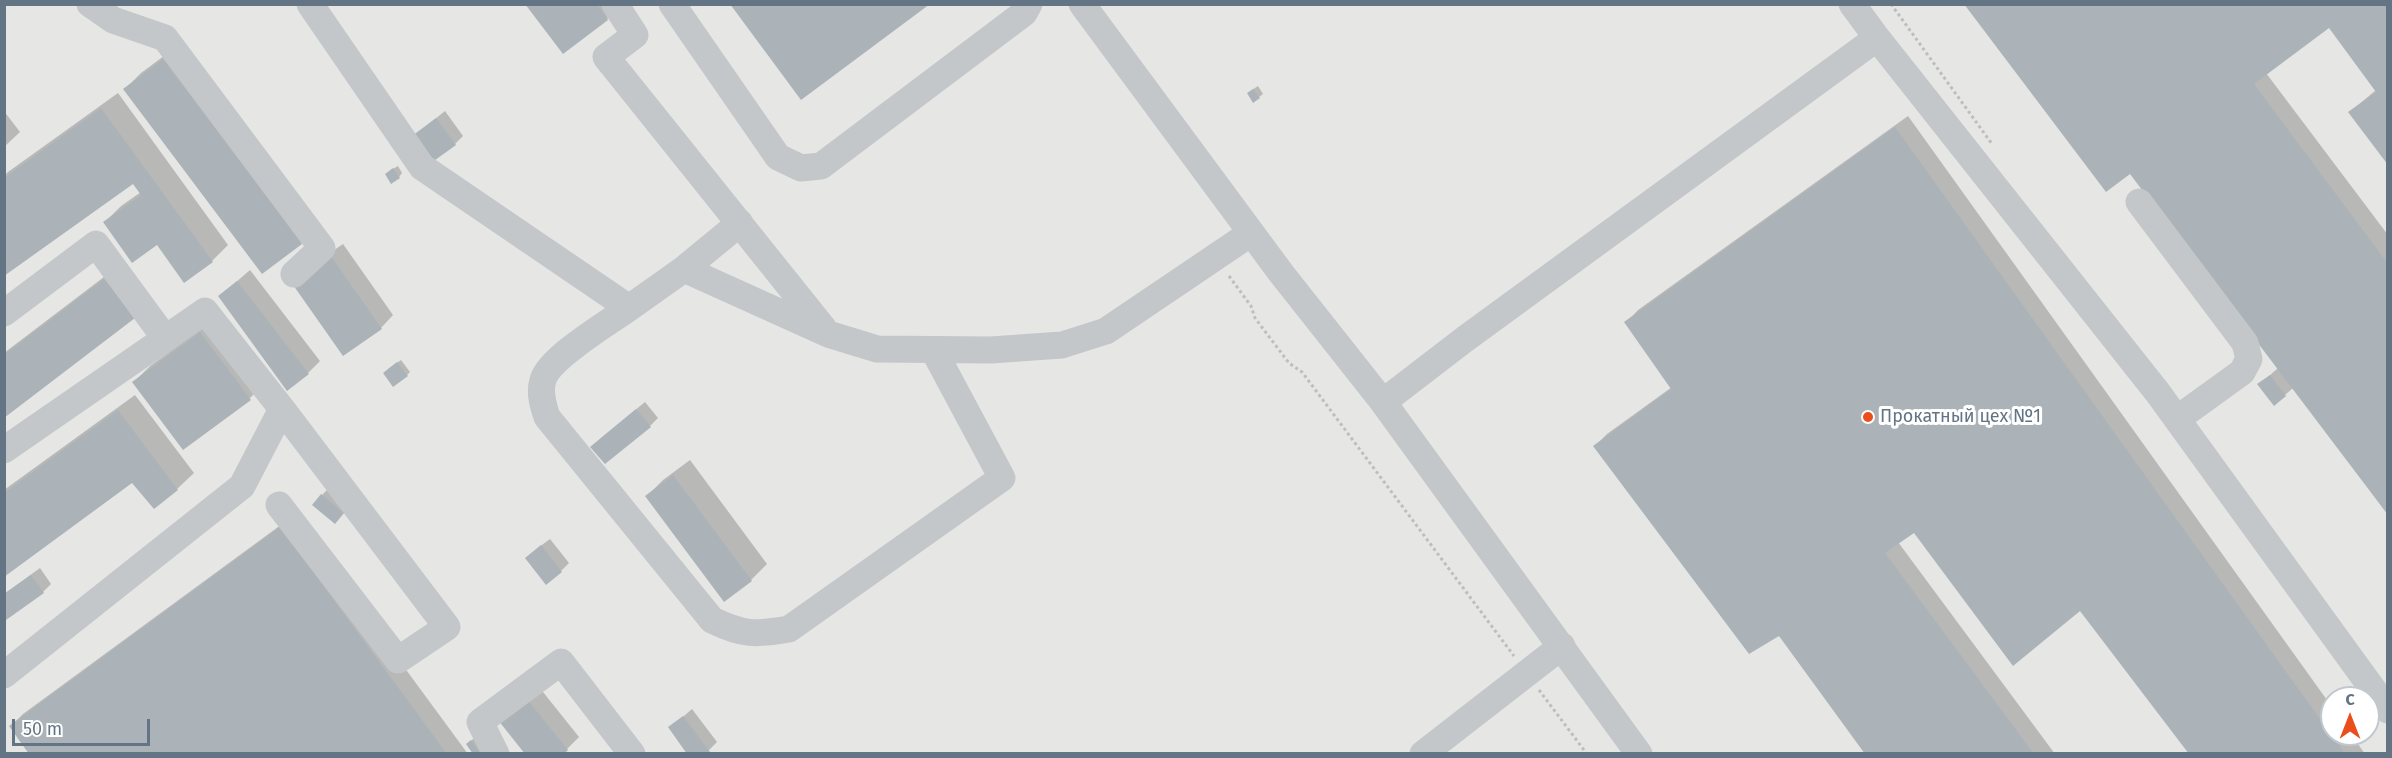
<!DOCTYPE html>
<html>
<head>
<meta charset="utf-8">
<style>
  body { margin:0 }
  #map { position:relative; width:2392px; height:758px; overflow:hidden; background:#f6f6f2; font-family:"Fira Sans",sans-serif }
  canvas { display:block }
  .frame { position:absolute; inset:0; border:6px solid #637584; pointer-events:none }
  .north { position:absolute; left:2320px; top:686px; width:60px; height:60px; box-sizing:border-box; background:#fff; border:2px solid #c1c8ce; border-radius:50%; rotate:0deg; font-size:16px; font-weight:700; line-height:24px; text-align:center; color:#637584 }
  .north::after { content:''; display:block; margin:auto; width:21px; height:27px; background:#eb4e1d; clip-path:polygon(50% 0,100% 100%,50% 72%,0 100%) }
  .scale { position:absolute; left:12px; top:719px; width:138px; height:27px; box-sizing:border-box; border:3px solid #637584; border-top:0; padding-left:8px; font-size:18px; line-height:21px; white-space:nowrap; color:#637584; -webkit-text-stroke:4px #fff; paint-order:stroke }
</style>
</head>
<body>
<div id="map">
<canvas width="2392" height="758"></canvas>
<div class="frame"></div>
<div class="north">С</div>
<div class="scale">50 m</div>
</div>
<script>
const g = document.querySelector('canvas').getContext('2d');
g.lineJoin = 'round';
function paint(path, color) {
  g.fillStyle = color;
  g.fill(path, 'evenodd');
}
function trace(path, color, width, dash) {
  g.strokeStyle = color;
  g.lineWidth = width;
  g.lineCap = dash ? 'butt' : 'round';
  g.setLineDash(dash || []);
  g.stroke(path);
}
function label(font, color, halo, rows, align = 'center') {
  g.font = font + ' "Fira Sans",sans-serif';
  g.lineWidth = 6;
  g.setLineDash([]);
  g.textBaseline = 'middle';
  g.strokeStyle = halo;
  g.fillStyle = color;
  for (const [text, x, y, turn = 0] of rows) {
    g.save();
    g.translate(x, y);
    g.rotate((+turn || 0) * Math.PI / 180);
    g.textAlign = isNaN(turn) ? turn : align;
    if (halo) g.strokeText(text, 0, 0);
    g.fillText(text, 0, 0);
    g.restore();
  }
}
paint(new Path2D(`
  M4,5H2387V753H5ZM2332,698H2368V734H2332Z`), '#e6e7e5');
paint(new Path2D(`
  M527,4H622L607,19L563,52Z
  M1966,4H2388V162L2350,112L2376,90L2329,26L2266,73L2388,235V512L2293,388L2285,395L2259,385L2278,368L2130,172Z
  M180,44L317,227L301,243L125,89L141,73Z
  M1258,86L1263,94L1259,97L1252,90Z
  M118,93L228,245L212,261L105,222L121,206L141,192L134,182L5,205L4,176L8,172Z
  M4,111L20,132L4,147Z
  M445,111L463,136L455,144L414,136Z
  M1908,116L2332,707V734H2351L2365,754H2191L2080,608L1914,531L1898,542L2055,754H1867L1779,634L1595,446L1607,434L1672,387L1626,323L1638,310Z
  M398,166L402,173L399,177L391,170Z
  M343,244L393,315L381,328L305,270Z
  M121,264L150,301L4,416V353Z
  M250,270L320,361L308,373L220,296Z
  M217,317L266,382L250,398L134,382L150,366Z
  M401,360L410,372L407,375L388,369Z
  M135,395L194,473L177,489L132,481L4,575V490Z
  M645,402L658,418L650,426L600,439Z
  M690,460L767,564L751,580L647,496L663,480Z
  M330,487L351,504L343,514L322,495Z
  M293,516L468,754H31L11,726L23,714Z
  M550,539L569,563L561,571L535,550Z
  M40,568L51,584L43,592L4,594Z
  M539,687L579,737L567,749L500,720Z
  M692,709L717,742L705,754L670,728Z
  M475,737L483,748L478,754L468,744Z`), '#0003');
paint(new Path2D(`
  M525,4H597L608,20L563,54Z
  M730,4H930L801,100Z
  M1964,4H2388V165L2348,112L2376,92L2329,28L2254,84L2388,264V515L2130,174L2106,192Z
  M163,59L302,244L262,274L123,89Z
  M1253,89L1260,98L1253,103L1247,93Z
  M101,108L213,262L184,283L157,245L132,263L103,222L141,195L133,184L4,276V178Z
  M436,118L456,145L431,163L412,136Z
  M1895,127L2345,754H2189L2080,611L2013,666L1914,533L1885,553L2034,754H1865L1779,636L1749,654L1593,446L1671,389L1624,322Z
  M393,168L400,178L391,184L385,174Z
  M330,255L382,329L343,356L291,282Z
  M104,279L135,318L4,418V355Z
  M237,281L309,374L287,391L218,296Z
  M200,332L251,400L183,450L132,382Z
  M397,362L408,376L393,387L383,373Z
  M2270,375L2286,396L2274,406L2257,384Z
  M636,409L651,427L605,464L590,447Z
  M118,410L178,490L154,509L132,483L4,577V493Z
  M673,475L752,581L724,602L645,496Z
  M321,494L344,513L335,524L312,505Z
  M280,527L447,754H29L9,726Z
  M541,545L562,572L546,585L525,558Z
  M31,575L44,593L6,620L4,618V594Z
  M526,698L568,750L564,754H525L498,720Z
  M683,716L710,752L708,754H687L668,727Z
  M471,740L481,754H473L466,744Z`), '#abb3b8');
trace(new Path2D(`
  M1891,4L1992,144
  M1229,276L1251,306L1255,318L1264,330L1289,363L1302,372L1514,656
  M1539,690L1587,754`), '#bcbfc1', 3, [3, 3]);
trace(new Path2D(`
  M90,4L113,20L165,38L322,248L294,274
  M310,4L422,167L629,308L684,269L828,334L877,349L991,350L1062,345L1106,331L1251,233
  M615,4L635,35L606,57L824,329
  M672,4L778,157L801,168L821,166L1024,13L1029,4
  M1082,4L1281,273L1383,402L1639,754
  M1877,38L2158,393L2388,710
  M2139,202L2245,343L2249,359L2242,372L2177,419
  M684,269L740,223
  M629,308C608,323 549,358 543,380C539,392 543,405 547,417L712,620C743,635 755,635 789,629L1002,478L934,351
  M4,313L96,244L165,338
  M1383,402L1465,339L1877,38L1852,4
  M4,450L205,311L282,409L242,486L4,675
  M279,505L398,660L447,627L282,409
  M496,754L480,722L561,662L632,754
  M1423,754L1562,646`), '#c3c7ca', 27);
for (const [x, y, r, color] of [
  [1868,417,6,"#eb4e1d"]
]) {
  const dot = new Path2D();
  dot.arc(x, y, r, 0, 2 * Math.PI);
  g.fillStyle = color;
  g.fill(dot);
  trace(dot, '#fff', 2);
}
label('18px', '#637584', '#fff', [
  ["Прокатный цех №1",1880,417]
], 'left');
</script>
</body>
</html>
